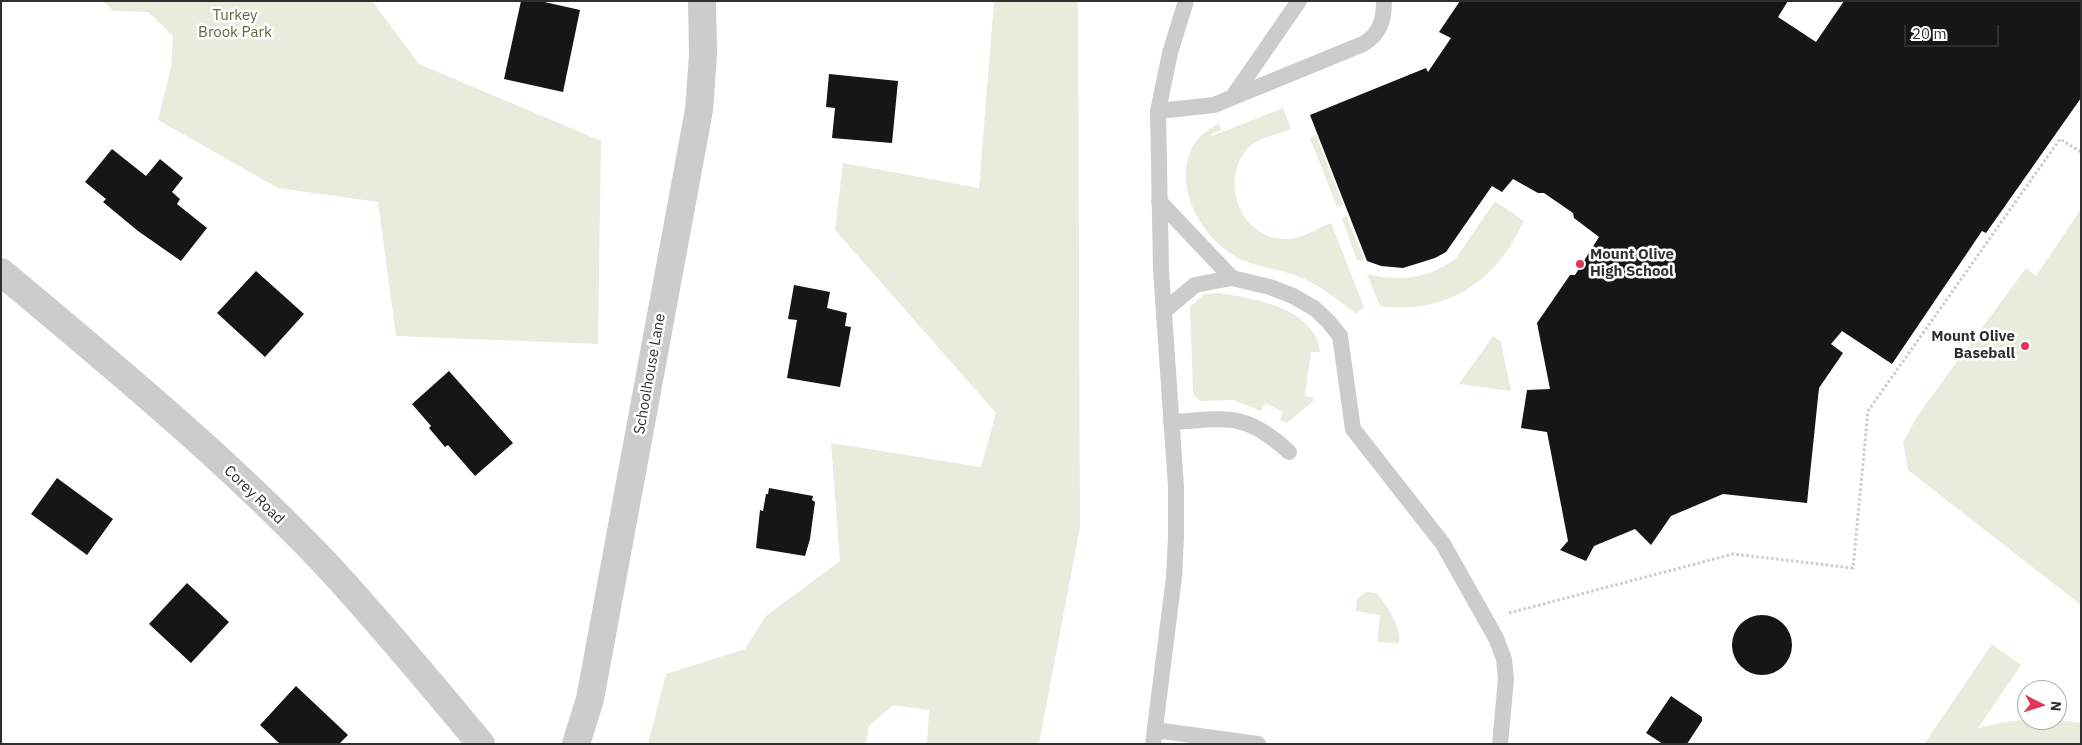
<!DOCTYPE html>
<html>
<head>
<meta charset="utf-8">
<style>
  body { margin:0 }
  #map { position:relative; width:2082px; height:745px; overflow:hidden; background:#fff; font-family:"IBM Plex Sans",sans-serif }
  canvas { display:block }
  .frame { position:absolute; inset:0; border:2px solid #2f2f2f; pointer-events:none }
  .north { position:absolute; left:2017px; top:680px; width:50px; height:50px; box-sizing:border-box; background:#fff; border:1px solid #acacac; border-radius:50%; rotate:95deg; font-size:14px; font-weight:700; line-height:20px; text-align:center; color:#2f2f2f }
  .north::after { content:''; display:block; margin:auto; width:18px; height:22px; background:#e2355c; clip-path:polygon(50% 0,100% 100%,50% 72%,0 100%) }
  .scale { position:absolute; left:1904px; top:25px; width:95px; height:22px; box-sizing:border-box; border:2px solid #2f2f2f; border-top:0; padding-left:6px; font-size:15px; line-height:18px; white-space:nowrap; color:#2f2f2f; -webkit-text-stroke:4px #fff; paint-order:stroke }
</style>
</head>
<body>
<div id="map">
<canvas width="2082" height="745"></canvas>
<div class="frame"></div>
<div class="north">N</div>
<div class="scale">20 m</div>
</div>
<script>
const g = document.querySelector('canvas').getContext('2d');
g.lineJoin = 'round';
function paint(path, color) {
  g.fillStyle = color;
  g.fill(path, 'evenodd');
}
function trace(path, color, width, dash) {
  g.strokeStyle = color;
  g.lineWidth = width;
  g.lineCap = dash ? 'butt' : 'round';
  g.setLineDash(dash || []);
  g.stroke(path);
}
function label(font, color, halo, rows, align = 'center') {
  g.font = font + ' "IBM Plex Sans",sans-serif';
  g.lineWidth = 5;
  g.setLineDash([]);
  g.textBaseline = 'middle';
  g.strokeStyle = halo;
  g.fillStyle = color;
  for (const [text, x, y, turn = 0] of rows) {
    g.save();
    g.translate(x, y);
    g.rotate((+turn || 0) * Math.PI / 180);
    g.textAlign = isNaN(turn) ? turn : align;
    if (halo) g.strokeText(text, 0, 0);
    g.fillText(text, 0, 0);
    g.restore();
  }
}
paint(new Path2D(`
  M103,1H372L419,64L601,141L598,344L396,336L378,202L278,188L158,120L171,68L173,36L148,12L113,11Z
  M994,1H1078L1080,527L1039,744H927L929,710L893,705L869,726L866,744H648L666,674L745,649L766,616L840,561L831,443L981,467L996,413L835,230L843,163L979,188Z
  M1283,108L1291,129C1279,134 1258,138 1249,147C1218,179 1240,241 1288,239C1301,239 1318,228 1331,223L1364,307L1356,314C1339,301 1322,286 1302,278C1284,270 1263,268 1244,261C1211,246 1183,207 1186,170C1188,148 1198,133 1219,124L1221,130L1211,134L1212,136Z
  M1316,135L1343,205L1337,207L1310,138Z
  M1495,201L1524,221C1496,281 1448,315 1380,306L1367,274C1398,282 1430,279 1456,258Z
  M2081,209V605L1908,470L1903,442L1918,415L2026,268L2036,276Z
  M1347,216L1348,221L1365,261L1357,260L1342,218Z
  M1218,293C1253,298 1316,308 1320,352H1311L1305,396L1314,397L1313,401L1287,423L1280,420L1283,412L1267,404H1265L1261,411L1233,400L1200,401L1193,394L1190,307L1204,294Z
  M1493,336L1501,342L1511,391L1459,384Z
  M1366,592L1376,593C1386,603 1402,628 1399,643L1377,642L1380,615L1356,611L1357,599Z
  M1992,644L2021,665L1978,728C2013,719 2045,716 2081,723V744H1924Z`), '#e7ecdd');
paint(new Path2D(`
  M521,1H540L580,10L563,92L504,79Z
  M1460,1H1788L1778,17L1816,42L1844,1H2081V98L1986,233L1982,231L1892,364L1842,331L1831,344L1843,353L1819,388L1807,503L1723,494L1671,516L1651,545L1635,529L1594,546L1586,561L1560,550L1568,541L1547,432L1521,428L1527,390L1550,389L1537,323L1570,275H1575L1599,237L1574,218L1573,213L1544,193H1538L1513,179L1502,192L1492,186L1446,252L1435,258L1403,268L1381,266L1367,261L1310,115L1426,68L1428,72L1451,38L1439,32Z
  M829,74L898,81L892,143L832,138L835,108L826,107Z
  M112,149L146,176L160,159L183,178L172,192L180,199L177,204L207,228L181,261L138,231L103,202L106,199L85,182Z
  M256,271L304,314L265,357L217,313Z
  M794,285L830,292L827,308L847,313L845,326L851,327L840,387L787,378L797,320L788,319Z
  M449,371L513,443L475,476L448,445L445,447L429,428L431,426L412,404Z
  M57,478L113,519L87,555L31,514Z
  M769,488L813,496L812,500L815,502L810,539L805,556L756,548L760,510L763,511L766,494H768Z
  M187,583L229,622L191,663L149,624Z
  M1732 645a30 30 0 1 1 60 0a30 30 0 1 1-60 0Z
  M296,686L348,735L339,744H280L260,725Z
  M1671,696L1702,717V721L1687,744H1663L1646,733Z`), '#161616');
trace(new Path2D(`
  M1509,613L1733,554L1853,568L1868,411L2060,139L2081,152`), '#ccc', 3, [2.5, 2.5]);
trace(new Path2D(`
  M1234,95L1299,1
  M1158,111L1214,105L1363,44C1380,34 1384,20 1384,1
  M1159,201L1232,278
  M1164,311L1195,285L1232,278L1270,287L1293,296L1314,308L1328,321L1340,336L1353,429L1443,544L1496,638L1504,659L1506,679L1500,744
  M1171,422C1227,419 1245,411 1289,452
  M1155,730L1258,744
  M1153,744L1174,577L1176,537V487L1161,270L1158,111L1170,53L1186,1`), '#ccc', 16);
trace(new Path2D(`
  M576,744L590,699L699,110L703,55L702,1`), '#ccc', 28);
trace(new Path2D(`
  M1,272C112,365 225,458 325,563C379,621 430,683 481,744`), '#ccc', 28);
for (const [x, y, r, color] of [
  [1580,264,5,"#e2355c"],
  [2025,346,5,"#e2355c"]
]) {
  const dot = new Path2D();
  dot.arc(x, y, r, 0, 2 * Math.PI);
  g.fillStyle = color;
  g.fill(dot);
  trace(dot, '#fff', 2);
}
label('15px', '#596a3d', '#fff', [
  ["Turkey",235,16],
  ["Brook Park",235,33]
]);
label('bold 15px', '#2f2f2f', '#fff', [
  ["Mount Olive",1590,255],
  ["High School",1590,272],
  ["Mount Olive",2015,337,"right"],
  ["Baseball",2015,354,"right"]
], 'left');
label('15px', '#2f2f2f', '#fff', [
  ["Schoolhouse Lane",650,374,-80],
  ["Corey Road",254,495,44]
]);
</script>
</body>
</html>
